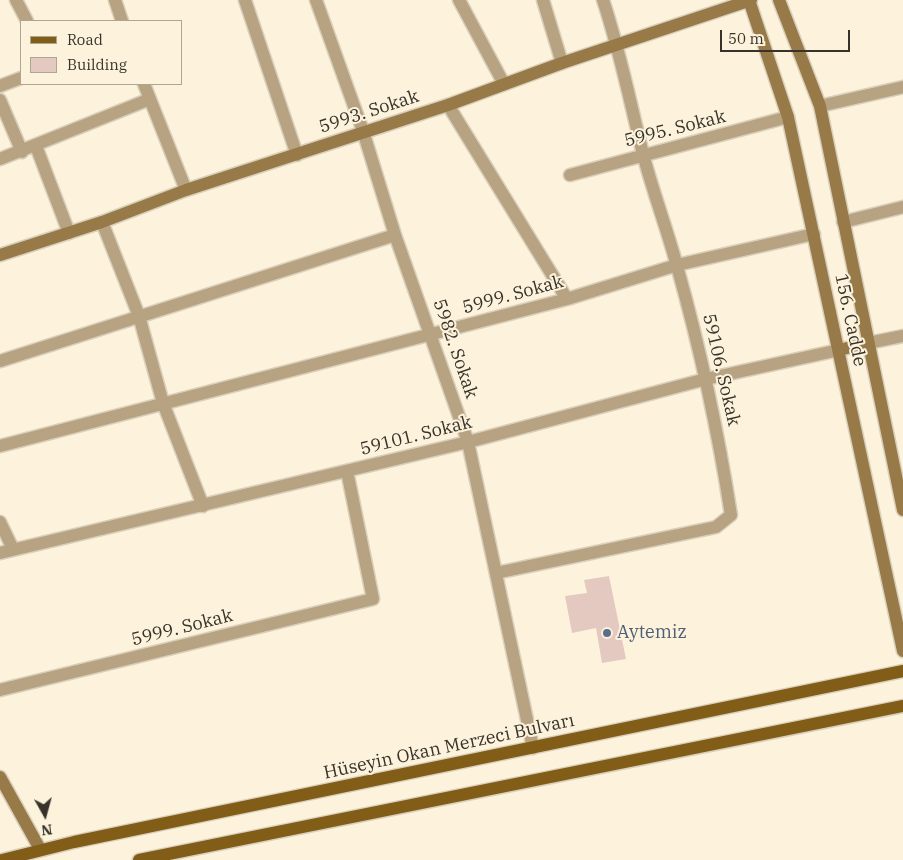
<!DOCTYPE html>
<html>
<head>
<meta charset="utf-8">
<style>
  body { margin:0 }
  #map { position:relative; width:903px; height:860px; overflow:hidden; background:#fdf3dc; font-family:"IBM Plex Serif",serif }
  canvas { display:block }
  .legend { position:absolute; left:20px; top:20px; width:162px; height:65px; box-sizing:border-box; background:#fdf3dc; border:1px solid #aea695; margin:0; padding:6px 9px; list-style:none; font-size:15px; color:#37332b }
  .legend li { display:flex; align-items:center; gap:10px; height:25px }
  .legend b { width:25px; border:1px solid #aea695 }
  .north { position:absolute; left:20px; top:790px; width:50px; height:50px; -webkit-text-stroke:4px #fdf3dc; paint-order:stroke; rotate:173deg; font-size:14px; font-weight:700; line-height:20px; text-align:center; color:#37332b }
  .north::after { content:''; display:block; margin:auto; width:18px; height:22px; background:#37332b; clip-path:polygon(50% 0,100% 100%,50% 72%,0 100%) }
  .scale { position:absolute; left:720px; top:30px; width:130px; height:22px; box-sizing:border-box; border:2px solid #37332b; border-top:0; padding-left:6px; font-size:15px; line-height:18px; white-space:nowrap; color:#37332b; -webkit-text-stroke:4px #fdf3dc; paint-order:stroke }
</style>
</head>
<body>
<div id="map">
<canvas width="903" height="860"></canvas>
<ul class="legend">
<li><b style="height:6px;background:#825d18"></b>Road</li>
<li><b style="height:14px;background:#e3c9c0"></b>Building</li>
</ul>
<div class="north">N</div>
<div class="scale">50 m</div>
</div>
<script>
const g = document.querySelector('canvas').getContext('2d');
g.lineJoin = 'round';
function paint(path, color) {
  g.fillStyle = color;
  g.fill(path, 'evenodd');
}
function trace(path, color, width, dash) {
  g.strokeStyle = color;
  g.lineWidth = width;
  g.lineCap = dash ? 'butt' : 'round';
  g.setLineDash(dash || []);
  g.stroke(path);
}
function label(font, color, halo, rows, align = 'center') {
  g.font = font + ' "IBM Plex Serif",serif';
  g.lineWidth = 4;
  g.setLineDash([]);
  g.textBaseline = 'middle';
  g.strokeStyle = halo;
  g.fillStyle = color;
  for (const [text, x, y, turn = 0] of rows) {
    g.save();
    g.translate(x, y);
    g.rotate((+turn || 0) * Math.PI / 180);
    g.textAlign = isNaN(turn) ? turn : align;
    if (halo) g.strokeText(text, 0, 0);
    g.fillText(text, 0, 0);
    g.restore();
  }
}
paint(new Path2D(`
  M609,576L626,659L602,663L596,628L572,633L565,596L587,593L584,580Z`), '#e3c9c0');
const street = new Path2D(`
  M16,0L27,21
  M115,0L122,21
  M245,0L297,155
  M316,0L363,131L395,235L468,442L533,748
  M459,0L504,84
  M543,0L562,63
  M144,84L186,190
  M0,86L21,78
  M0,100L22,152
  M448,105L567,299
  M820,106L903,87
  M36,146L69,233
  M0,159L150,99
  M570,175L788,117
  M102,222L139,316L163,403L203,506
  M843,222L903,207
  M868,343L903,336
  M0,361L395,235
  M0,446L567,299L677,265L814,234
  M0,522L13,549
  M0,553L468,442L706,379L839,350
  M496,573L716,527L731,515C718,431 700,348 677,266C667,229 653,192 643,154C630,102 620,51 603,0
  M0,690L373,599L347,471`);
const secondary = new Path2D(`
  M749,0L788,117L903,651
  M779,0L820,106L903,510
  M0,255L102,222L186,190L448,105L562,63L751,0
  M839,350L868,343
  M0,777L40,849`);
const primary = new Path2D(`
  M2,860L74,842L903,671
  M139,860L903,706`);
trace(street, '#d9d0bc', 15);
trace(secondary, '#d9d0bc', 15);
trace(primary, '#d9d0bc', 15);
trace(street, '#b7a282', 12);
trace(secondary, '#987a49', 12);
trace(primary, '#825d18', 12);
for (const [x, y, r, color] of [
  [607,633,5,"#5c6f8a"]
]) {
  const dot = new Path2D();
  dot.arc(x, y, r, 0, 2 * Math.PI);
  g.fillStyle = color;
  g.fill(dot);
  trace(dot, '#fdf3dc', 2);
}
label('18px', '#37332b', '#fdf3dc', [
  ["5993. Sokak",369,112,-18],
  ["5995. Sokak",675,129,-14],
  ["5999. Sokak",513,295,-15],
  ["156. Cadde",850,320,78],
  ["5982. Sokak",455,349,71],
  ["59106. Sokak",721,370,77],
  ["59101. Sokak",416,436,-14],
  ["5999. Sokak",182,628,-14],
  ["Hüseyin Okan Merzeci Bulvarı",449,747,-12]
]);
label('18px', '#4e5e75', '#fdf3dc', [
  ["Aytemiz",617,633]
], 'left');
</script>
</body>
</html>
